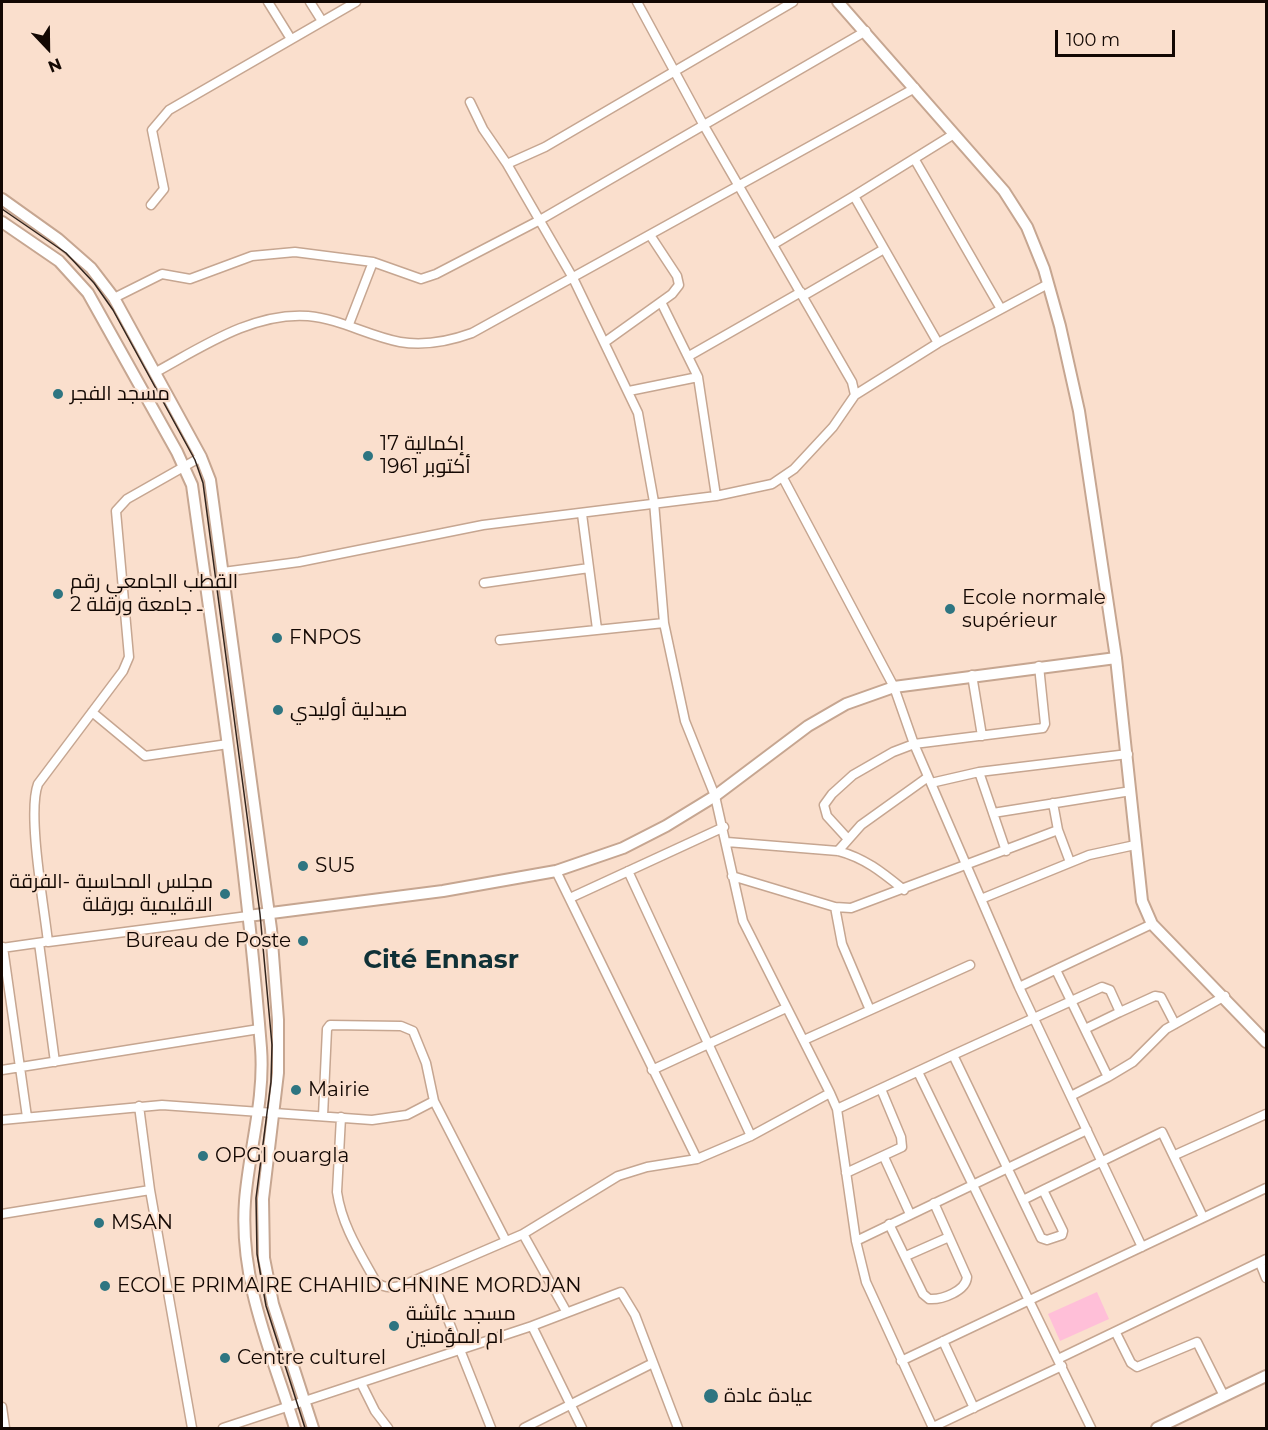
<!DOCTYPE html>
<html>
<head>
<meta charset="utf-8">
<style>
  body { margin:0 }
  #map { position:relative; width:1268px; height:1430px; overflow:hidden; background:#fadfcd; font-family:Montserrat,sans-serif }
  canvas { display:block }
  .frame { position:absolute; inset:0; border:3px solid #130803; pointer-events:none }
  .north { position:absolute; left:18px; top:18px; width:60px; height:60px; -webkit-text-stroke:4px #fadfcd; paint-order:stroke; rotate:158deg; font-size:16px; font-weight:700; line-height:24px; text-align:center; color:#130803 }
  .north::after { content:''; display:block; margin:auto; width:21px; height:27px; background:#130803; clip-path:polygon(50% 0,100% 100%,50% 72%,0 100%) }
  .scale { position:absolute; left:1055px; top:30px; width:120px; height:27px; box-sizing:border-box; border:3px solid #130803; border-top:0; padding-left:8px; font-size:18px; line-height:21px; white-space:nowrap; color:#130803; -webkit-text-stroke:4px #fadfcd; paint-order:stroke }
</style>
</head>
<body>
<div id="map">
<canvas width="1268" height="1430"></canvas>
<div class="frame"></div>
<div class="north">N</div>
<div class="scale">100 m</div>
</div>
<script>
const g = document.querySelector('canvas').getContext('2d');
g.lineJoin = 'round';
function paint(path, color) {
  g.fillStyle = color;
  g.fill(path, 'evenodd');
}
function trace(path, color, width, dash) {
  g.strokeStyle = color;
  g.lineWidth = width;
  g.lineCap = dash ? 'butt' : 'round';
  g.setLineDash(dash || []);
  g.stroke(path);
}
function label(font, color, halo, rows, align = 'center') {
  g.font = font + ' Montserrat,Cairo,sans-serif';
  g.lineWidth = 4.5;
  g.setLineDash([]);
  g.textBaseline = 'middle';
  g.strokeStyle = halo;
  g.fillStyle = color;
  for (const [text, x, y, turn = 0] of rows) {
    g.save();
    g.translate(x, y);
    g.rotate((+turn || 0) * Math.PI / 180);
    g.textAlign = isNaN(turn) ? turn : align;
    if (halo) g.strokeText(text, 0, 0);
    g.fillText(text, 0, 0);
    g.restore();
  }
}
paint(new Path2D(`
  M1097,1292L1109,1319L1060,1341L1048,1314Z`), '#ffbfd8');
const minor = new Path2D(`
  M268,2L291,39
  M310,2L322,21
  M470,102L483,129L507,164L573,278L638,413L654,502L664,623L685,721L715,796L743,921L830,1093L751,1136L697,1159L556,871
  M915,160L1001,309
  M507,164L545,147L793,2
  M854,196L954,134
  M151,205L164,189L152,130L169,110L356,2
  M774,244L854,196L938,343
  M803,296L884,249
  M114,298L162,274L190,279L252,256L295,252L373,262
  M661,302L698,377
  M349,324L373,262L421,279L436,274L540,220L866,31
  M605,342L672,294L679,285L677,276L650,235
  M689,356L801,292
  M156,372C202,347 253,312 308,316C341,319 368,336 400,342C424,346 450,341 472,333L915,88
  M629,391L698,377L716,496
  M855,395L938,343L1048,284
  M201,457L127,499L116,511L129,657L123,671L38,784C27,813 44,906 48,942L248,916
  M783,478L894,687L914,744L1019,987L1142,1247
  M582,514L597,629
  M223,572L299,562L483,525L716,496L772,484L794,469L833,427L855,395L852,382L703,124L637,2
  M484,583L589,568
  M500,640L664,623
  M972,675L982,736
  M92,712L145,756L228,744
  M979,772L1006,851
  M931,783L979,772L1128,754
  M1053,803L1058,830L1070,862
  M993,813L1131,791
  M848,839L827,816L824,805L832,794L853,775L893,752L914,744L1043,728L1045,724L1039,666
  M727,842L838,851C865,858 883,873 904,890
  M838,851L861,825L928,777
  M628,871L751,1136
  M732,876L835,907L851,908L1058,830
  M570,898L724,827
  M981,899L1089,855L1135,845
  M835,907L842,944L870,1010
  M39,943L55,1062
  M3,947L27,1117
  M2,948L44,942
  M1056,970L1108,1077L1071,1096
  M1019,987L1152,924
  M1085,1029L1120,1012
  M804,1040L970,965
  M953,1055L1102,987L1110,990L1120,1012L1155,996L1161,997L1175,1024
  M2,1070L259,1029
  M652,1070L786,1008
  M918,1072L1091,1428
  M1108,1077L1133,1062L1166,1029L1225,996
  M830,1093L837,1109L856,1241L866,1282L933,1428
  M139,1106L150,1190L192,1428
  M837,1109L953,1055L1041,1238L1047,1240L1062,1235L1063,1231L1043,1190L1023,1200
  M323,1116L327,1029L330,1025L401,1026L413,1031L426,1063L434,1101L506,1241
  M341,1117L337,1192C342,1226 360,1253 376,1282C392,1295 413,1280 430,1274
  M2,1120L162,1105L372,1120L407,1115L434,1101
  M1175,1155L1266,1114
  M884,1157L910,1214
  M846,1173L902,1147L901,1137L881,1089
  M1043,1190L1162,1132L1203,1217
  M2,1214L150,1190
  M889,1224L923,1294L929,1299C942,1300 966,1291 967,1277L934,1203
  M523,1234L618,1176L647,1167L697,1159
  M856,1241L1087,1130
  M906,1256L949,1237
  M1260,1263L1266,1278
  M532,1326L621,1292L635,1315L678,1428
  M1116,1333L1131,1363L1137,1367L1197,1342L1224,1396
  M943,1341L974,1408
  M1058,1359L1266,1259
  M901,1361L1266,1188
  M361,1383L375,1411L388,1428
  M2,1407L5,1428
  M933,1427L1062,1366
  M223,1428L532,1326L582,1428
  M491,1428L430,1274L523,1234L566,1311
  M524,1428L653,1363`);
const tertiary = new Path2D(`
  M838,2L1004,191L1027,227L1044,269L1060,326L1079,411L1116,658L1142,901L1152,924L1266,1042
  M2,199L58,239L91,268L114,298L201,457L210,480L271,929L278,1020V1073L263,1199L264,1258L273,1304L313,1428
  M2,222L59,261L88,293L177,452L192,485C218,673 246,859 261,1048C265,1099 249,1150 245,1201C239,1282 272,1353 295,1428
  M248,916L443,891L556,871L623,848L666,826L715,796L808,726L846,704L894,687L1116,658
  M1157,1428L1266,1376`);
trace(minor, '#c6a691', 11);
trace(tertiary, '#c6a691', 14);
trace(minor, '#fff', 8);
trace(tertiary, '#fff', 10);
trace(new Path2D(`
  M2,209L66,253L94,283L113,310L195,460L203,483L260,914L272,1045L271,1082L256,1198L257,1254L266,1306L305,1428`), '#31241d', 1.5);
for (const [x, y, r, color] of [
  [58,394,6,"#2e7581"],
  [368,456,6,"#2e7581"],
  [58,594,6,"#2e7581"],
  [950,609,6,"#2e7581"],
  [277,638,6,"#2e7581"],
  [278,710,6,"#2e7581"],
  [303,866,6,"#2e7581"],
  [225,894,6,"#2e7581"],
  [303,941,6,"#2e7581"],
  [296,1090,6,"#2e7581"],
  [203,1156,6,"#2e7581"],
  [99,1223,6,"#2e7581"],
  [105,1286,6,"#2e7581"],
  [394,1326,6,"#2e7581"],
  [225,1358,6,"#2e7581"],
  [711,1396,8,"#2e7581"]
]) {
  const dot = new Path2D();
  dot.arc(x, y, r, 0, 2 * Math.PI);
  g.fillStyle = color;
  g.fill(dot);
  trace(dot, '#fadfcd', 2);
}
label('20px', '#130803', '#fadfcd', [
  ["مسجد الفجر",70,394],
  ["إكمالية 17",380,444],
  ["أكتوبر 1961",380,467],
  ["القطب الجامعي رقم",70,582],
  ["2 ـ جامعة ورقلة",70,605],
  ["Ecole normale",962,598],
  ["supérieur",962,621],
  ["FNPOS",289,638],
  ["صيدلية أوليدي",290,710],
  ["SU5",315,866],
  ["مجلس المحاسبة -الفرقة",213,882,"right"],
  ["الاقليمية بورقلة",213,905,"right"],
  ["Bureau de Poste",291,941,"right"],
  ["Mairie",308,1090],
  ["OPGI ouargla",215,1156],
  ["MSAN",111,1223],
  ["ECOLE PRIMAIRE CHAHID CHNINE MORDJAN",117,1286],
  ["مسجد عائشة",406,1314],
  ["ام المؤمنين",406,1337],
  ["Centre culturel",237,1358],
  ["عيادة عادة",724,1396]
], 'left');
label('bold 26px', '#0f3137', '#fadfcd', [
  ["Cité Ennasr",441,960]
]);
</script>
</body>
</html>
